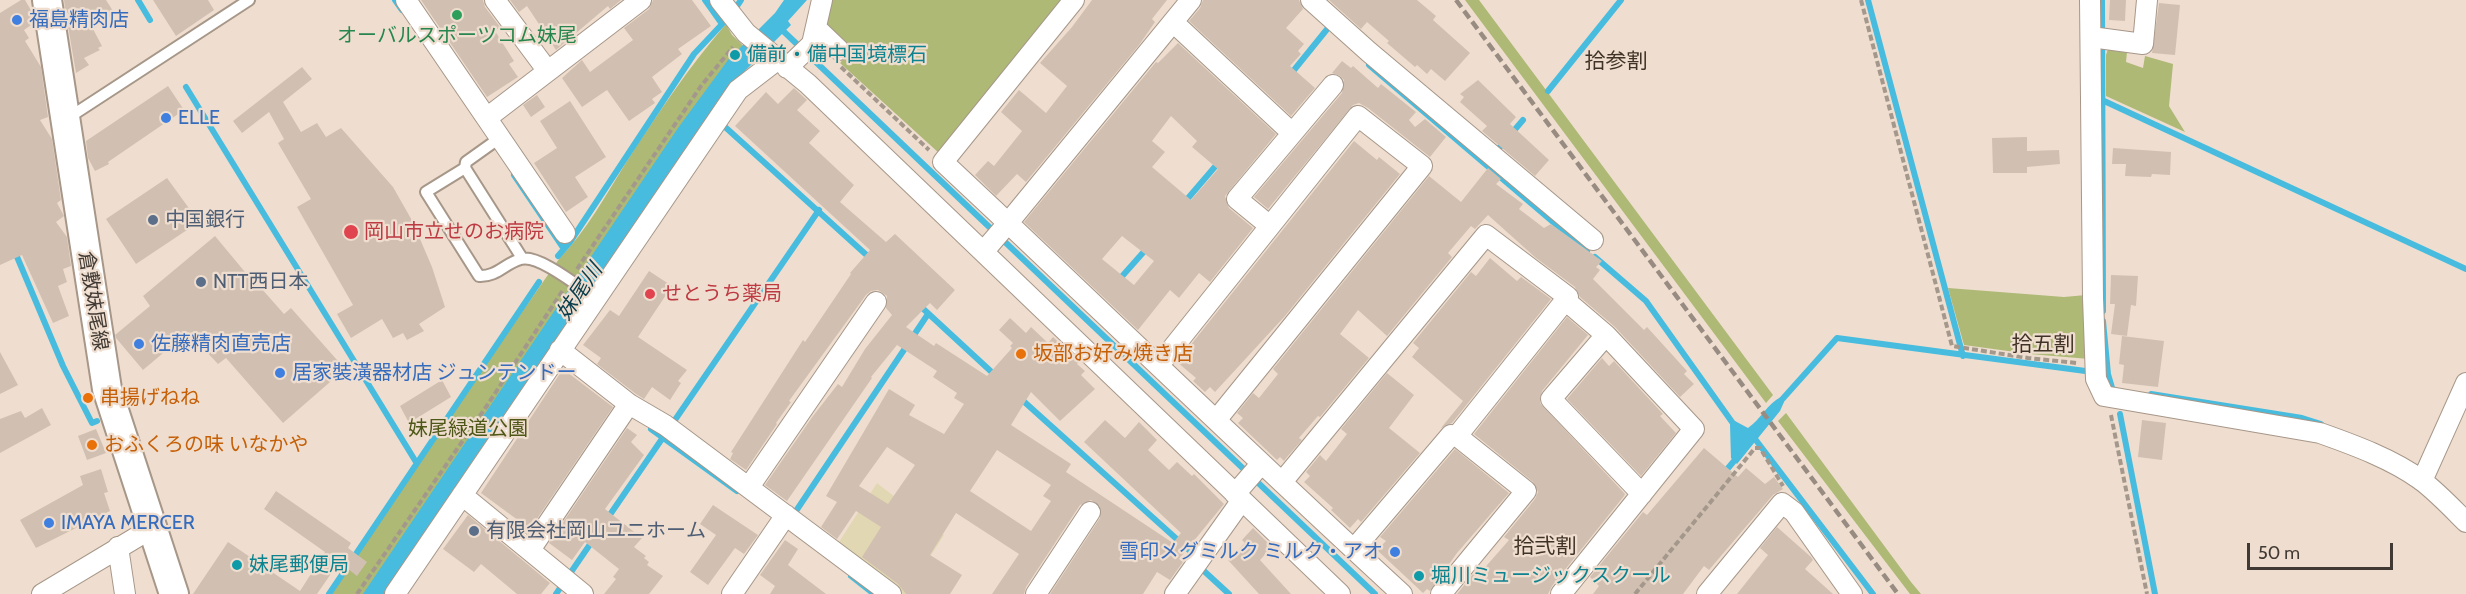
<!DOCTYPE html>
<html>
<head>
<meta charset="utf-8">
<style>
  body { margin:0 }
  #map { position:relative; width:2466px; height:594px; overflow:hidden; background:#efdecf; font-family:Cabin,sans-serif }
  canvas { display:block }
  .scale { position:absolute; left:2247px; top:543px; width:146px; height:27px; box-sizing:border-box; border:3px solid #413a34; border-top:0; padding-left:8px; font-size:18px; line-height:21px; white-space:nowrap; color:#413a34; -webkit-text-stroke:4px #efdecf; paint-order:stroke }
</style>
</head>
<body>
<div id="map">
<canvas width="2466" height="594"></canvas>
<div class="scale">50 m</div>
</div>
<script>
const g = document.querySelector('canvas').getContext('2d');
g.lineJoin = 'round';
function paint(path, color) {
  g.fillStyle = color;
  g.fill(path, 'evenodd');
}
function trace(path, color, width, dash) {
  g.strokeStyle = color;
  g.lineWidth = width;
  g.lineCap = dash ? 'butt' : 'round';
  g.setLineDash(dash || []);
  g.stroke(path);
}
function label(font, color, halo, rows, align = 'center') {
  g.font = font + ' Cabin,"Noto Sans JP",sans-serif';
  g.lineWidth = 4.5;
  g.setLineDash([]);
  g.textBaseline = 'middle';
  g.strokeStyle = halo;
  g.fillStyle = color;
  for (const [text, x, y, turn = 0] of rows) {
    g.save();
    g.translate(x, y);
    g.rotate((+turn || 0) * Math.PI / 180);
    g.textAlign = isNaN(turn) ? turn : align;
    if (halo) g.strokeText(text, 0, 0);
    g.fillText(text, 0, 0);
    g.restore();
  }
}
paint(new Path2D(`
  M830,0H1068L940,154L840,63L853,48L824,22Z
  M1465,0H1479L1773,395L1766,403Z
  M726,24L732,35L756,58L732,80L385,594H331L453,411L559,259C587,230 606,195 627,161C658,113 689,67 726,24Z
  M2108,49L2127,52L2126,62L2143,68L2145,56L2173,64L2169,106L2185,132L2106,96V55Z
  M1948,288L2064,297L2086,295L2089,359L2030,354L1964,345Z
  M1786,413L1911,582L1921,594H1910L1778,421Z`), '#adb975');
paint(new Path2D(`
  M877,483L944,535L906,594H900L837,545Z`), '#e1d8b3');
paint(new Path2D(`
  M784,0H807L788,21L791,25L733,83L463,475L465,478L387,594H363L678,128L728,60L775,13Z
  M1781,397L1784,402L1780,411L1737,464L1731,458L1730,425L1735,421L1748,428C1760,420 1768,403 1781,397Z`), '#48bcde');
trace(new Path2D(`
  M138,0L150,20
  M395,0L402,10
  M705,0L722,24
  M1868,0L1963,356
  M2102,0L2103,311
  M735,9L741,0
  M779,27L1375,594
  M1369,65L1587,251
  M1290,75L1328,28
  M186,87L416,462
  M1548,91L1621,0
  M2102,100L2466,269
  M724,126L872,260
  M1500,147L1523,120
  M514,175L564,249
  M1183,204L1219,162
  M15,252L63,366L92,423L97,421
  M558,256L570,242L694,54L725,21
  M1595,257L1646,301L1737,429
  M1117,282L1148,247
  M918,304L997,377
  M2103,321L2108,374L2113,391
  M2151,394L2302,418L2321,424
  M1020,398L1190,551L1204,571L1229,594
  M1778,404L1837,338L2108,374
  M2120,414L2155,594
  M651,429L737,491
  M1752,435L1873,594
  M1724,473L1739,455
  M796,511L928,314
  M607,519L819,210
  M851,576L874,594
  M329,594L539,282
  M556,594L593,540`), '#48bcde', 6);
paint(new Path2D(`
  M21,0H25L32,12L34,23L24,30L29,38L25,41L41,67L48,117L40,120L52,139L61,200L57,203L64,216L56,222L67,237L71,266L63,269L67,282L58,286L69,316L53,323L22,255L0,265V13Z
  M64,0H106L115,14L93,29L102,46L98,48L100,50L84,58L89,65L76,73L68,26L73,23L65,8Z
  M153,0H208L214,10L176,36Z
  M421,0H483L485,7L500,27L495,31L514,61L509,64L518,77L487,97Z
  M510,0H621L610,9L608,6L556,50L527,6L519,12Z
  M653,0H692L711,26L678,49L682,54L652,77L662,92L652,99L655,103L629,121L607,90L582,107L562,78L582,60L590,72L633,40L624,28L649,9Z
  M1092,0H1167L1152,19L1155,22L1139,45L1026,182L1017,174L996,196L975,175L988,161L994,166L1022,131L1001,112L1019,90L1046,113L1067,86L1040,63L1072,27Z
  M1203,0H1299L1303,9L1286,28L1304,44L1298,51L1301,54L1290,66L1315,88L1291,116L1189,21L1200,8Z
  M1329,0H1417L1436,16L1433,20L1470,53L1445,81L1431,69L1427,74L1417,65L1415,67L1387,43L1389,41L1367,22L1361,29Z
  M2110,0H2126L2125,21L2109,20Z
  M2159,3L2180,5L2175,55L2152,53Z
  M1178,43L1276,134L1225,196L1229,208L1253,228L1210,282L1199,273L1179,298L1170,290L1138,330L1024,222L1156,62L1158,63ZM1171,116L1197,141L1192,147L1218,169L1191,200L1152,167L1165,152L1152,141ZM1122,236L1154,261L1134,285L1102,259Z
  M1342,61L1351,68L1353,66L1378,88L1381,84L1416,112L1409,120L1415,127L1425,119L1446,137L1430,157L1368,108L1359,103L1353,105L1268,209L1254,197L1342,93L1344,80L1340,76L1332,73Z
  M302,67L312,79L283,102L301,132L317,123L326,137L341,128L393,187L422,238L420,239L432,267L445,307L419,324L424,331L407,340L403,333L393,338L382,319L351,338L337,314L353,305L297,207L311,199L278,143L284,139L269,112L242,133L233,121Z
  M1478,80L1516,117L1510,124L1549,160L1535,176L1482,131L1487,126L1460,102L1464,97L1460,94Z
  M168,86L184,110L108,162L109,164L95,171L88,158L86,141Z
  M794,88L807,100L797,110L820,131L809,143L854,185L840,202L886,242L895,234L955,290L937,310L930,303L906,327L934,346L936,343L987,376L1012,348L1010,346L1013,343L999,330L1010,318L1026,333L1031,327L1048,343L1053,337L1079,362L1077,364L1085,371L1081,375L1095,389L1060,421L1031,392L1011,425L1071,464L1066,472L1173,543L1181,533L1084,442L1105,420L1125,438L1139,422L1157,440L1148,450L1169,470L1177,462L1192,476L1194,474L1224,504L1179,559L1183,562L1170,580L1157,572L1143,594H1050L1100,518V506L1091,500L1080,505L1026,587L1024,594H992L1019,554L956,513L930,555L962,575L950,594H906L898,584L862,557L881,527L856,511L837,539L821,527L837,502L826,496L889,389L915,405L909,415L944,434L964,404L954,398L957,393L933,377L937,371L897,345L871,377L872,378L787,501L765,485L813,416L838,384L842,387L865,349L892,315L886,308L887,296L878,290L871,291L866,295L789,401L791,402L776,423L777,424L746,470L730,459L733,453L731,452L803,340L805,342L851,274L850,273L870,250L735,126L766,92L778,104ZM887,447L915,465L888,504L859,486ZM997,450L1051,485L1043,496L1051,501L1031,531L970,491Z
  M537,95L545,107L531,117L523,105Z
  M570,101L606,157L575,177L588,197L566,212L534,163L557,148L540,121Z
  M2027,137V151L2059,150L2060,164L2027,167V173H1993L1992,138Z
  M1354,141L1377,160L1379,157L1400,174L1285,316L1215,392L1210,387L1205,392L1193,381L1196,378L1177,362Z
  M2113,148L2171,152L2170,175L2152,174L2151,177L2125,176L2126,164H2112Z
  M1488,168L1501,179L1496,184L1523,204L1519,209L1544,228L1551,224L1602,261L1596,267L1600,270L1593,279L1644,330L1647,327L1687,371L1684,374L1694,384L1680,397L1615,327L1580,297L1575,287L1536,258L1488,215L1475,229L1471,226L1448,253L1452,257L1387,336L1358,310L1340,334L1369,358L1320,417L1318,416L1299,438L1302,440L1287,457L1284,461L1280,457L1277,460L1238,423L1243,418L1237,413L1253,393L1259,398L1278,374L1273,369L1429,176L1461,202Z
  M167,178L199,222L136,264L106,219Z
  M215,236L260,290L261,288L284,314L291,308L345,369L283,423L226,358L218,364L188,332L143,370L116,338L115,335L150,306L143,296Z
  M1490,258L1517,281L1521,277L1551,299L1452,423L1441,428L1463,401L1412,357L1419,348L1413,343L1471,272L1476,276Z
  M649,271L672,286L638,337L687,370L678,381L681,383L670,400L652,387L644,399L636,394L597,364L601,358L583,345L610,310L619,316Z
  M2111,275L2138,276L2136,306L2131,305L2127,336L2111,334L2115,304H2110Z
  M1567,317L1588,335L1542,391L1540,403L1625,494L1624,496L1552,586L1548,594H1457L1477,569L1481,572L1509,540L1504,537L1535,499L1538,492L1533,482L1474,434Z
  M2122,336L2164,341L2158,387L2122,383L2124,365L2119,364Z
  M0,352L18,385L0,394Z
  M1602,358L1609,366L1614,361L1663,414L1660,416L1676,433L1641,476L1567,399Z
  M563,369L613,407L530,529L481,493Z
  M1387,373L1414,395L1389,428L1420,453L1361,522L1358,519L1350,528L1331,510L1333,508L1304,482L1310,476L1306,472L1320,455L1326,461L1347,434L1341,429Z
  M442,380L451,397L409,423L400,406Z
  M42,408L51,425L0,453V419L21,411L25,418Z
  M2142,420L2166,423L2162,460L2138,457Z
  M627,428L637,435L631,442L644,455L605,509L642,538L634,547L646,556L644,558L649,562L647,565L663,576L649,594H604L616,579L613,577L619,569L585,542L572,560L549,543Z
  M96,429L106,453L87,460L78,436Z
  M1704,448L1738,477L1746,468L1765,484L1774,477L1783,489L1773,495L1709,570L1704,566L1683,594H1593L1599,586L1590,577L1643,512L1647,515Z
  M1455,449L1509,493L1457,553L1430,591L1427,589L1423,593L1377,550L1386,541L1380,537Z
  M101,469L108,492L104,493L110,511L36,548L20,520L83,485L80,476Z
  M276,491L351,543L348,548L367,562L357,576L339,562L317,594H193L228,542L300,591L325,552L264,509Z
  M713,505L758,535L744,554L735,548L708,585L690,572L716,535L700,524Z
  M468,515L550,583L541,594H517L481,564L474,572L443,549Z
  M1777,527L1811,557L1813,560L1805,569L1833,594H1737L1768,555L1760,548Z
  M1253,528L1272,547L1260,560L1291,594H1259L1228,560L1245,543L1242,540Z
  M785,540L798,549L788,565L826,594H770L775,586L760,575Z`), '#d1c0b1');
const service = new Path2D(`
  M68,118L249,0
  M465,168L466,162L501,137
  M522,258L465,168L426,192L479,276C497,277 505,263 521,259C539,254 580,288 596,298`);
const minor = new Path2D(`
  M406,0L565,233
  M495,0L547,70
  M720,0L746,33L808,84L1340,594
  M1191,0L1008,223C1139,347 1269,472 1402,594
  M1311,0L1369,52L1593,240
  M2090,0L2093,298L2096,379L2104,396L2320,433C2354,445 2392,459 2421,480C2437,492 2452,508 2466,522
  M1173,22L1292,133
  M816,28L839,50
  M2091,37L2143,44L2147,0
  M787,68L812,44L822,0
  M488,117L641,0
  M1270,226L1237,199L1333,85
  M984,251L1008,223L943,162L1074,0
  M1606,335L1551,399L1642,494
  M560,350L629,404L665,425L891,594
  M1159,365L1358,116L1422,166L1217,419
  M2422,481L2466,383
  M1282,482L1486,235L1568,297L1457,436
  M749,487L876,302
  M1235,494L1261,464
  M462,495L583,594
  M118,547L125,594
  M1354,549L1451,435L1457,436L1526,491L1441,594
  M530,550L629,404
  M42,594L152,528
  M395,594L738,90L777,60
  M732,594L786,515
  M1036,594L1090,512
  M1175,594L1242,500
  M1561,594L1694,429L1606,335L1565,300
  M1707,594L1782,503L1794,512L1852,594`);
const secondary = new Path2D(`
  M47,0L107,389L174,594`);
trace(service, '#a79789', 14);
trace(minor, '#a79789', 22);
trace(secondary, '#a79789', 32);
trace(new Path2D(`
  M1861,0L1952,346L2028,358L2077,363
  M841,67L929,150
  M577,269L701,86L733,47
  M2111,415L2147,594
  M357,594L486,407L563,290
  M1635,594L1755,448H1760L1783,486`), '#a4988c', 4, [6, 3]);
trace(service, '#fff', 10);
trace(minor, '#fff', 20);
trace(secondary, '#fff', 28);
trace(new Path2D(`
  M1456,0L1898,594`), '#988c82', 4.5, [9, 4.5]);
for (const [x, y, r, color] of [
  [457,15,6,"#2e9e5b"],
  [17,20,6,"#3f7fe0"],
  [735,55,6,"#0f9aa8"],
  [166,118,6,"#3f7fe0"],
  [153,220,6,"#5c6f8a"],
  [351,232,8,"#e0444e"],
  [201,282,6,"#5c6f8a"],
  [650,294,6,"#e0444e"],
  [139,344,6,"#3f7fe0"],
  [1021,354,6,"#e8710a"],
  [280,373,6,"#3f7fe0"],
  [88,398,6,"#e8710a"],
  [92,445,6,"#e8710a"],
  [49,523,6,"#3f7fe0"],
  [474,531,6,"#5c6f8a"],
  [1395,552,6,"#3f7fe0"],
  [237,565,6,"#0f9aa8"],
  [1419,576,6,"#0f9aa8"]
]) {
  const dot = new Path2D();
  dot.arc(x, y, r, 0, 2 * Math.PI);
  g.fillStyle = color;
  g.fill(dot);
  trace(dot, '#efdecf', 2);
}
label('20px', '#366cbe', '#efdecf', [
  ["福島精肉店",29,20],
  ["ELLE",178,118],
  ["佐藤精肉直売店",151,344],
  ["居家裝潢器材店 ジュンテンドー",292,373],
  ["IMAYA MERCER",61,523],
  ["雪印メグミルク ミルク・アオ",1383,552,"right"]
], 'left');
label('20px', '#27864d', '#efdecf', [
  ["オーバルスポーツコム妹尾",457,36]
]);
label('20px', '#0d838f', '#efdecf', [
  ["備前・備中国境標石",747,55],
  ["妹尾郵便局",249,565],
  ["堀川ミュージックスクール",1431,576]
], 'left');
label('20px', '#4e5e75', '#efdecf', [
  ["中国銀行",165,220],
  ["NTT西日本",213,282],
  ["有限会社岡山ユニホーム",486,531]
], 'left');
label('20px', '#be3a42', '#efdecf', [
  ["岡山市立せのお病院",364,232],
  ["せとうち薬局",662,294]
], 'left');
label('20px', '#413a34', '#efdecf', [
  ["倉敷妹尾線",93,301,81]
]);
label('20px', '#c56008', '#efdecf', [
  ["坂部お好み焼き店",1033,354],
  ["串揚げねね",100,398],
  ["おふくろの味 いなかや",104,445]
], 'left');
label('20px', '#4e5717', '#efdecf', [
  ["妹尾緑道公園",468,429]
]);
label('21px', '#3f3226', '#efdecf', [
  ["拾参割",1616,62],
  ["拾五割",2043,345],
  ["拾弐割",1545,547]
]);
label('italic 21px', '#093e4c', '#efdecf', [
  ["妹尾川",580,292,-56]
]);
</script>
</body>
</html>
